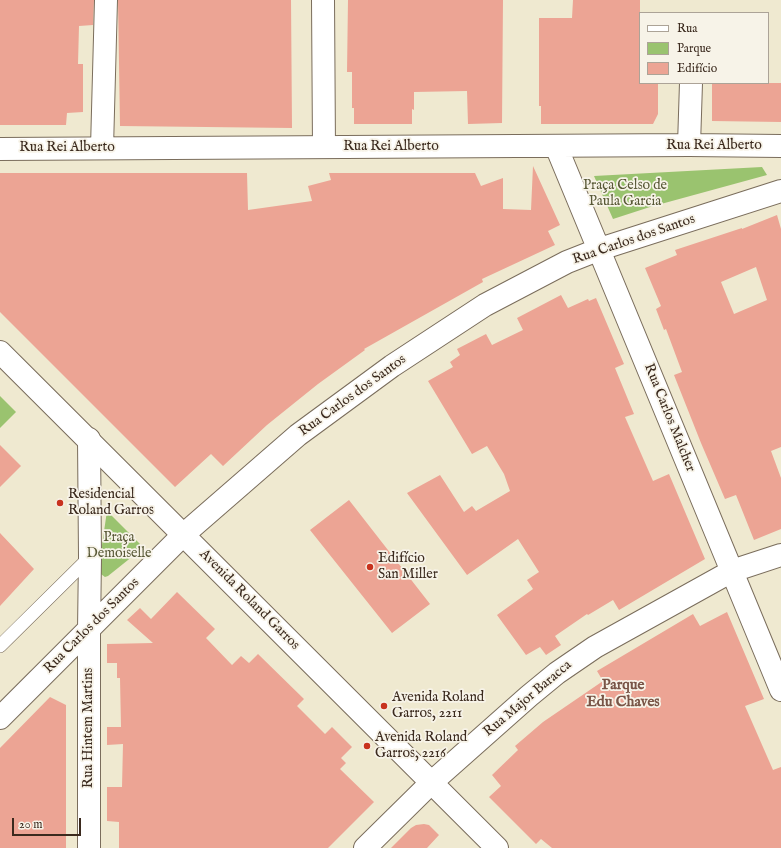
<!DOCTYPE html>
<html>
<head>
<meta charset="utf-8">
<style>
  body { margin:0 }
  #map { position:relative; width:781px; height:848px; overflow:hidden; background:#efe9d0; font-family:"IM FELL English",serif }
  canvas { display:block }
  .legend { position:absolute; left:639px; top:12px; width:130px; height:72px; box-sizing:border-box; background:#f7f3e8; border:1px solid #aca397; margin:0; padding:5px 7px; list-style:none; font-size:12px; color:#3b2a1e }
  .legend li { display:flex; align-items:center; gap:8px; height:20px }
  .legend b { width:20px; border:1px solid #aca397 }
  .scale { position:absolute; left:12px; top:818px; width:69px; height:18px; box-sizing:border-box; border:2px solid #3b2a1e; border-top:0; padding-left:5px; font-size:12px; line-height:14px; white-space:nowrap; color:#3b2a1e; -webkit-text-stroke:3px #f7f3e8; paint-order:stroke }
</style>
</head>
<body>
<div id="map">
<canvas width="781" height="848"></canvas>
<ul class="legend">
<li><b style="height:5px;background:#fff"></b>Rua</li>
<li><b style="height:11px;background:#9ac36f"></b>Parque</li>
<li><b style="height:11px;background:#eca494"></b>Edifício</li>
</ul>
<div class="scale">20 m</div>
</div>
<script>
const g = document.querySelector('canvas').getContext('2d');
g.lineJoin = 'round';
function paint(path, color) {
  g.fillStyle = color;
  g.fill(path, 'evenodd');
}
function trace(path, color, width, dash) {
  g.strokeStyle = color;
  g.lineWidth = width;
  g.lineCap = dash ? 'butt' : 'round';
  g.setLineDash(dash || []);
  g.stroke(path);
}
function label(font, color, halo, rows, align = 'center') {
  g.font = font + ' "IM FELL English",serif';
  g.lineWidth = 3.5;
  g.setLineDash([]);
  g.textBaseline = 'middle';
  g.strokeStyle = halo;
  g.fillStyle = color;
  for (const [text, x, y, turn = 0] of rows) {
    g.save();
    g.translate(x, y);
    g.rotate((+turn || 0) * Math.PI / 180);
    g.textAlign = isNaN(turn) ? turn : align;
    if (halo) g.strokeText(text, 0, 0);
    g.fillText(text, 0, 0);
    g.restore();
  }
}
paint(new Path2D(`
  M762,167L767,175L650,207L613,219L594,176Z
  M0,396L16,412L0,428Z
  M107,511L140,544L138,552L108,576L105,577L98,572Z`), '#9ac36f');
paint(new Path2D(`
  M0,0H94L93,25L79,26L78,64H83V112L67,113L66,125H0Z
  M118,0H291L292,128L120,126Z
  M348,0H503L502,123L468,124L467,91L414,92V110L412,109V124H354V108H352V72H347Z
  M573,0H640V83H658V114L653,124H541V106H539V18H572Z
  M712,83H781V122L712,121Z
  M533,166L560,225L548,231L555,245L482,279L483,282L364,349L365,350L318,384L267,425L223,466L211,454L175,487L0,312V173H247L248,210L312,201L308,186L331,180L329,173H475L481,186L503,178V209L531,210Z
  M777,215L781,229V447L771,451L781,478V529L754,540L736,495L725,499L701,443L674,375L682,372L666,329L664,330L656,309L661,306L645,268L677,255L675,250L742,228V229ZM756,267L767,300L734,314L721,282Z
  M561,295L568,308L588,299L589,301L596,298L624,364L615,368L634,414L625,417L653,481L669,474L705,559L619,610L613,600L588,615L587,614L555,636L561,645L546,655L540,647L526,655L497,615L533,589L527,580L539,572L518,539L467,575L407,493L440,475L464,512L472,506L476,511L510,491L504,474L487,446L472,454L428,381L453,367L450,362L460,355L457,349L486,334L492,345L523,330L517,318Z
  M0,445L21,466L0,487Z
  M349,500L430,604L392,633L310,530Z
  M0,533L34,569L0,606Z
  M177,592L215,629L206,638L232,665L241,656L249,663L258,654L304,699L297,706L325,734L332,727L352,747L341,758L346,763L340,769L374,802L328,848H119V822L107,821V787H122L123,744L107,745V727H121L120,678H117V663H107V644L153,643L127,620L140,608L151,619Z
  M727,612L764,699L745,706L773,770L781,767V848H552L541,839L536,844L489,797L501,786L492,775L518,750L515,746L543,722L603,681L597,671L693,614L700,626Z
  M50,697L66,705V848H0V748Z
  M424,824L429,825L439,835L427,848H391L411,828L416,825Z`), '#eca494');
const service = new Path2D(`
  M0,646L90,557`);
const minor = new Path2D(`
  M323,0L324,147
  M689,145L691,83
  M556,146L781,690
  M102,148L106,0
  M0,149L689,145L781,146
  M89,439L90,557L89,630V848
  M0,718L183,535L298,435L392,366L485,305L567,262L600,249L781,191
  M365,848L432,782L529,696L557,673L595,647L732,571L781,555`);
const tertiary = new Path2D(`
  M0,352L497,848`);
trace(service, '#7a6d5c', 14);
trace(minor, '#7a6d5c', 24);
trace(tertiary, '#7a6d5c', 24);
trace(service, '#fff', 13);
trace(minor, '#fff', 22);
trace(tertiary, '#fff', 22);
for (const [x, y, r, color] of [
  [60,503,4,"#c8321e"],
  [370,567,4,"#c8321e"],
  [384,706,4,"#c8321e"],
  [367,746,4,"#c8321e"]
]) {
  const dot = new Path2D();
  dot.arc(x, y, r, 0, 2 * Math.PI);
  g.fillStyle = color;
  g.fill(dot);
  trace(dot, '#f7f3e8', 1.5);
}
label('14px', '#3b2a1e', '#f7f3e8', [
  ["Rua Rei Alberto",714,146],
  ["Rua Rei Alberto",391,147],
  ["Rua Rei Alberto",67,148],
  ["Rua Carlos dos Santos",634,240,-19],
  ["Rua Carlos dos Santos",353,396,-36],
  ["Rua Carlos Malcher",669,418,68],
  ["Avenida Roland Garros",249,600,45],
  ["Rua Carlos dos Santos",92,626,-45],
  ["Rua Major Baracca",528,699,-40],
  ["Rua Hintem Martins",89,728,-90]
]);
label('14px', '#585836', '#f7f3e8', [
  ["Praça Celso de",625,186],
  ["Paula Garcia",625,202],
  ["Praça",119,538],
  ["Demoiselle",119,554]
]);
label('14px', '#3b2a1e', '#f7f3e8', [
  ["Residencial",68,495],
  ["Roland Garros",68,511],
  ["Edifício",378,559],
  ["San Miller",378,575],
  ["Avenida Roland",392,698],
  ["Garros, 2211",392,714],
  ["Avenida Roland",375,738],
  ["Garros, 2216",375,754]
], 'left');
label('bold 15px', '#795547', '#f7f3e8', [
  ["Parque",623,686],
  ["Edu Chaves",623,703]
]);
</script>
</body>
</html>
